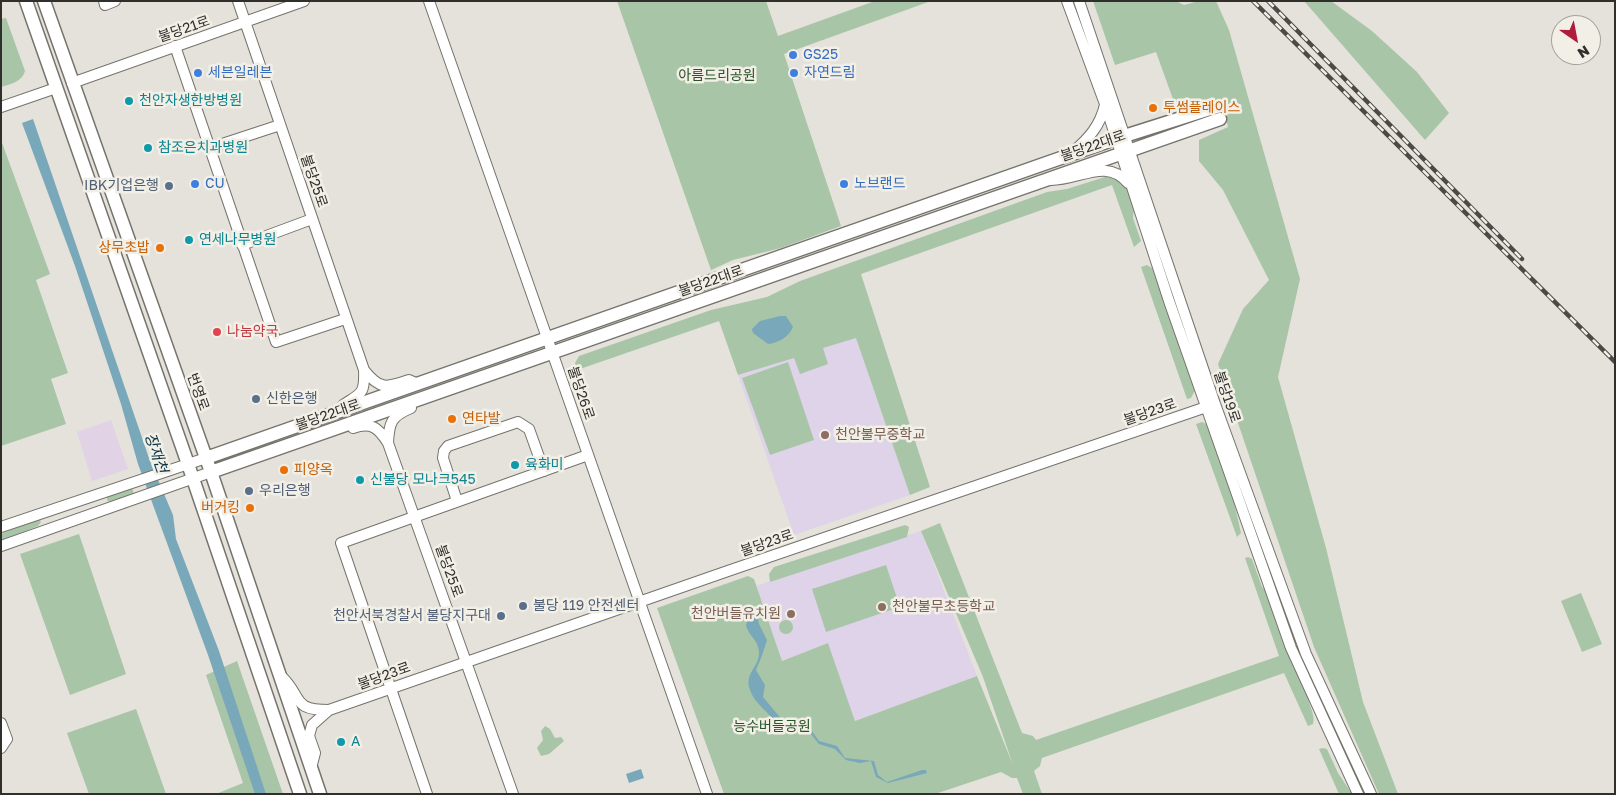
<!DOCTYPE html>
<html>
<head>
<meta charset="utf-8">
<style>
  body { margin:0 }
  #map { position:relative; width:1616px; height:795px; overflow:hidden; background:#e4e2da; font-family:"Golos Text",sans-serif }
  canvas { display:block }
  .frame { position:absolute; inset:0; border:2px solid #302f2c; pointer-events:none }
  .north { position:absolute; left:1551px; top:15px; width:50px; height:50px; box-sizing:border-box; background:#f2efe7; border:1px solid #a4a29c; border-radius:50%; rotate:147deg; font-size:14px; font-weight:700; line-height:20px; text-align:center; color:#302f2c }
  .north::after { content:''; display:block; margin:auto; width:18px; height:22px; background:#b01c3c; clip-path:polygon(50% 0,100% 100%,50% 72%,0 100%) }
</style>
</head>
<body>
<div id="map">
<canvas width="1616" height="795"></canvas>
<div class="frame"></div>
<div class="north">N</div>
</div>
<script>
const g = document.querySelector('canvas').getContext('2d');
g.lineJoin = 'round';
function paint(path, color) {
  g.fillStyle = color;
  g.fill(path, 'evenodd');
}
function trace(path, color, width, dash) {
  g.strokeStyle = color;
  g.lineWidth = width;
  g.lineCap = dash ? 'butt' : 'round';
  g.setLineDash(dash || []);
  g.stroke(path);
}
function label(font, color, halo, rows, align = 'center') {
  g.font = font + ' "Golos Text","Noto Sans KR",sans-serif';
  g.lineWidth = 5;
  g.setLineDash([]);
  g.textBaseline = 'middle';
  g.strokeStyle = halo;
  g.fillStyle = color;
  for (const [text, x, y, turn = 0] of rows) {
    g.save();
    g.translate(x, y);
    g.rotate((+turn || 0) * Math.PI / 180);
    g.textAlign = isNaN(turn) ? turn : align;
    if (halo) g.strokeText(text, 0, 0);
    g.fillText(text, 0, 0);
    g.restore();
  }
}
paint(new Path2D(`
  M111,420L128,469L92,481L77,432Z`), '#e1d2e5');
paint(new Path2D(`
  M856,337L910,495L794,535L738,375Z
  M921,531L977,676L855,721L828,643L782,661L756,586Z`), '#ded3e8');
paint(new Path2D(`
  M617,1H766L778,36L875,1H931L784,54L841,226L781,248L733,260L711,270Z
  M1093,1H1176L1184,5L1199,1H1216L1229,30L1300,279L1278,377L1326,548L1363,702L1398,794H1379L1314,647L1218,364L1243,309L1269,280L1223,190L1199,161V140L1228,127L1223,102L1178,113L1156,52L1115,65Z
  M1304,1H1331L1372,31L1417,72L1449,113L1425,140Z
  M6,18L25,71C22,82 11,84 1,87V19Z
  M1,140L50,274L36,280L68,373L51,379L66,424L1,446Z
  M1108,176L1126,186L1134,207L1133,218L1141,241L1134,247L1112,185L861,274L930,487L910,495L856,338L823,348L828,364L800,374L794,358L738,375L719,321L577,370L575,363L579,356L711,310L767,297L800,281L1047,192L1067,189Z
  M1147,265L1152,268L1196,388L1191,398L1187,399L1141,267Z
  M788,362L814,440L770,455L742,378Z
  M1202,422L1209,425L1234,502L1241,533L1237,537L1196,424Z
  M132,488L134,494L111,503L107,500V496Z
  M39,518L41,522L38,526L1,541V534Z
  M940,523L1022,733L1033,736L1036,740L1279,656L1245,558L1248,557L1252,559L1262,587L1269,593L1306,691C1307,701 1316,715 1313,724L1308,726L1284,673L1042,758L1040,766L1034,771L1042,794H1023L1017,778H1012L1001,772L935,794H724L657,608L748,576L754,579L782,661L828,643L855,721L977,676L1013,765L983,677L921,531Z
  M905,525L909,527L907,537L770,582L769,574L774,567Z
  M79,534L126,674L70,695L20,554Z
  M886,565L900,607L826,632L812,589Z
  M1581,593L1602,644L1582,652L1561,601Z
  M779 627a7 7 0 1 1 14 0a7 7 0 1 1-14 0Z
  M237,661L283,794H216L243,783L206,675Z
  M136,709L166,794H89L67,733Z
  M545,726L550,729L555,738L561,737L564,741L549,754L541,756L537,748L543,740L541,731Z
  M1323,748L1327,749L1338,773L1352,794H1339L1319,749Z`), '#a9c5a7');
paint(new Path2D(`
  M33,119L150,461L173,515L176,539L219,651L266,794H255L208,655L138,464L121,404L75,266L22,123Z
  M780,316H786L793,327C789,337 778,343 768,344L753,333L752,329L760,321Z
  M755,614H757L759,624L767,640C764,650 761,659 756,670L765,685L763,697L783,721L809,727L819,741L837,746L845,758L874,761L878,775L887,782L922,770H926L927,773L888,783L876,777L871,761L860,763L846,760L835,749L819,744L807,729L800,726H778C770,712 755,705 750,690C744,674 758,668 759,654C760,642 749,636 746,626L747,621Z
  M641,769L644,778L629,783L626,774Z`), '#7aa8bb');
const minor = new Path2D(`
  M104,1L105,5L115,1
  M238,1L364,370C380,390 386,388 409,380L418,384
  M429,1L707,794
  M1067,1L1105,104L1169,301L1291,648L1358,794
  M1079,1L1215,404L1306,654L1371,794
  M175,46L276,342L345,319
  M72,83L304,1
  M1,107L56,88
  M210,148L280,125
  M1073,152C1089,138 1100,126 1105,105
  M1051,180C1080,180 1106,157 1128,183
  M242,245L312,219
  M343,405C361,393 365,395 364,370
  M353,428C371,422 378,427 388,443L513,794
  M388,443C389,423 391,416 411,408
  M457,501L443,458L444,451L448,446L518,422L529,429L544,471
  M1,527L206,458
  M1,546L211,472
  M280,675C304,697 290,710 329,710
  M1,723L7,739L1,748
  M311,768L315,753L309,736L312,725L329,710L725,572L1215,404
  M427,794L341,543L588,455`);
const major = new Path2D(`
  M26,1L188,464L300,794
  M44,1L211,472L320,794
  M206,458L1115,139L1216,107
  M211,472L1220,119`);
trace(minor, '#75736c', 12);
trace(major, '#75736c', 15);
trace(minor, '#fff', 10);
trace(major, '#fff', 12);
const rail = new Path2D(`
  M1253,1L1615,362
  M1268,1L1522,259`);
trace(rail, '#4c4a47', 4.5);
trace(rail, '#f2efe7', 2.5, [8]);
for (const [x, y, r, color] of [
  [793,55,5,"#3f7fe0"],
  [198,73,5,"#3f7fe0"],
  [794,73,5,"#3f7fe0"],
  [129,101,5,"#0f9aa8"],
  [1153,108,5,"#e8710a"],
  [148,148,5,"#0f9aa8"],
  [195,184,5,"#3f7fe0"],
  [844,184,5,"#3f7fe0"],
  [169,186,5,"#5c6f8a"],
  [189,240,5,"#0f9aa8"],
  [160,248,5,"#e8710a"],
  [217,332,5,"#e0444e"],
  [256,399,5,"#5c6f8a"],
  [452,419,5,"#e8710a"],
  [825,435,5,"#8d6e63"],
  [515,465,5,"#0f9aa8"],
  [284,470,5,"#e8710a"],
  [360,480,5,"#0f9aa8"],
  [249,491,5,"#5c6f8a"],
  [250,508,5,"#e8710a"],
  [523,606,5,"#5c6f8a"],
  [882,607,5,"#8d6e63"],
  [791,614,5,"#8d6e63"],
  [501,616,5,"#5c6f8a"],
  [341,742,5,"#0f9aa8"]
]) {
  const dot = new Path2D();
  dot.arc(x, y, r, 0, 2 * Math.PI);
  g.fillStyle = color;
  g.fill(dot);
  trace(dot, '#f2efe7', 2);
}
label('14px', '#302f2c', '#f2efe7', [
  ["불당21로",184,29,-19],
  ["불당22대로",1093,146,-19],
  ["불당25로",314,181,71],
  ["불당22대로",711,281,-19],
  ["번영로",198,392,70],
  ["불당26로",581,393,71],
  ["불당19로",1227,397,71],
  ["불당23로",1150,412,-19],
  ["불당22대로",328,415,-19],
  ["불당23로",767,543,-19],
  ["불당25로",449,571,70],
  ["불당23로",384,676,-20]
]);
label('14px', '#366cbe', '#f2efe7', [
  ["GS25",803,55],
  ["세븐일레븐",208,73],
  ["자연드림",804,73],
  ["CU",205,184],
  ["노브랜드",854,184]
], 'left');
label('14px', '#295428', '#f2efe7', [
  ["아름드리공원",717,76],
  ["능수버들공원",772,727]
]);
label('14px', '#0d838f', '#f2efe7', [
  ["천안자생한방병원",139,101],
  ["참조은치과병원",158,148],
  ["연세나무병원",199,240],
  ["육화미",525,465],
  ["신불당 모나크545",370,480],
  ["A",351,742]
], 'left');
label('14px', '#c56008', '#f2efe7', [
  ["투썸플레이스",1163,108],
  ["상무초밥",150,248,"right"],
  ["연타발",462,419],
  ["피양옥",294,470],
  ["버거킹",240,508,"right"]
], 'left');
label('14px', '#4e5e75', '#f2efe7', [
  ["IBK기업은행",159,186,"right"],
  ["신한은행",266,399],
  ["우리은행",259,491],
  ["불당 119 안전센터",533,606],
  ["천안서북경찰서 불당지구대",491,616,"right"]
], 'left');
label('14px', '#be3a42', '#f2efe7', [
  ["나눔약국",227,332]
], 'left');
label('14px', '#785e54', '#f2efe7', [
  ["천안불무중학교",835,435],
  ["천안불무초등학교",892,607],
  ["천안버들유치원",781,614,"right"]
], 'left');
label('italic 15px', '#0b3544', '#f2efe7', [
  ["장재천",156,453,71]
]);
</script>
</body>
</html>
